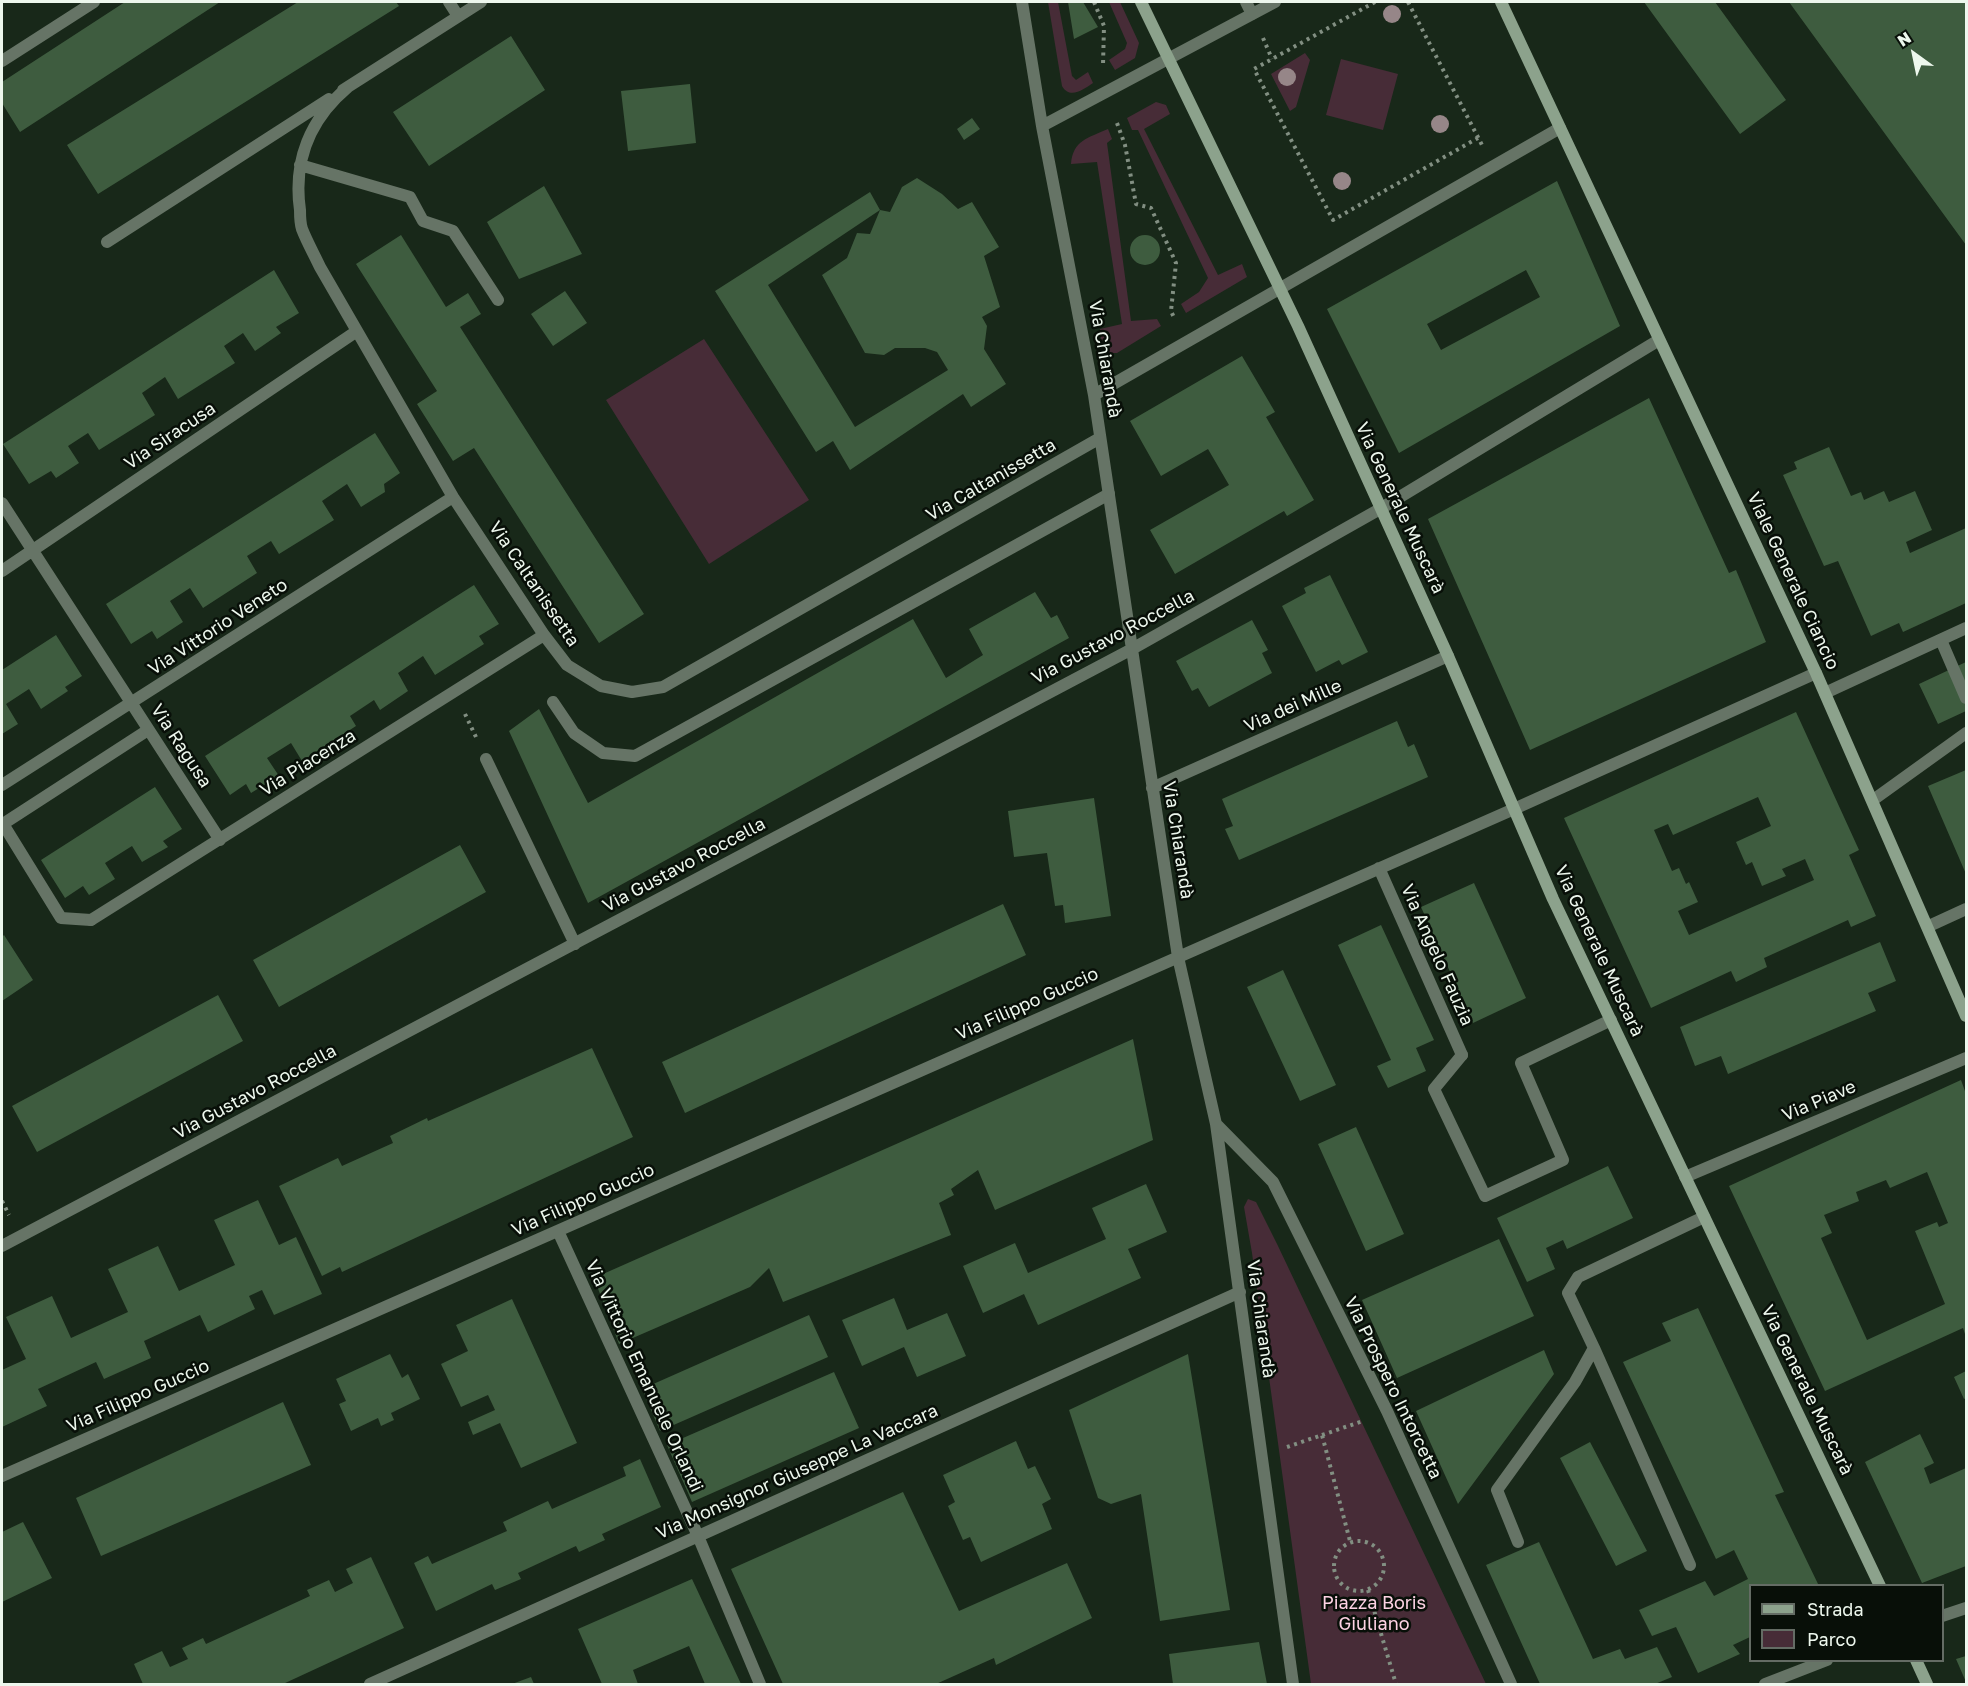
<!DOCTYPE html>
<html>
<head>
<meta charset="utf-8">
<style>
  body { margin:0 }
  #map { position:relative; width:1968px; height:1686px; overflow:hidden; background:#182819; font-family:"Golos Text",sans-serif }
  canvas { display:block }
  .frame { position:absolute; inset:0; border:3px solid #edf7ed; pointer-events:none }
  .legend { position:absolute; left:1749px; top:1584px; width:195px; height:78px; box-sizing:border-box; background:#080f08; border:2px solid #646c64; margin:0; padding:8px 10px; list-style:none; font-size:18px; color:#edf7ed }
  .legend li { display:flex; align-items:center; gap:12px; height:30px }
  .legend b { width:30px; border:2px solid #646c64 }
  .north { position:absolute; left:1884px; top:24px; width:60px; height:60px; -webkit-text-stroke:4px #080f08; paint-order:stroke; rotate:327deg; font-size:16px; font-weight:700; line-height:24px; text-align:center; color:#edf7ed }
  .north::after { content:''; display:block; margin:auto; width:21px; height:27px; background:#edf7ed; clip-path:polygon(50% 0,100% 100%,50% 72%,0 100%) }
</style>
</head>
<body>
<div id="map">
<canvas width="1968" height="1686"></canvas>
<div class="frame"></div>
<ul class="legend">
<li><b style="height:8px;background:#8ca28c"></b>Strada</li>
<li><b style="height:16px;background:#472c37"></b>Parco</li>
</ul>
<div class="north">N</div>
</div>
<script>
const g = document.querySelector('canvas').getContext('2d');
g.lineJoin = 'round';
function paint(path, color) {
  g.fillStyle = color;
  g.fill(path, 'evenodd');
}
function trace(path, color, width, dash) {
  g.strokeStyle = color;
  g.lineWidth = width;
  g.lineCap = dash ? 'butt' : 'round';
  g.setLineDash(dash || []);
  g.stroke(path);
}
function label(font, color, halo, rows, align = 'center') {
  g.font = font + ' "Golos Text",sans-serif';
  g.lineWidth = 5;
  g.setLineDash([]);
  g.textBaseline = 'middle';
  g.strokeStyle = halo;
  g.fillStyle = color;
  for (const [text, x, y, turn = 0] of rows) {
    g.save();
    g.translate(x, y);
    g.rotate((+turn || 0) * Math.PI / 180);
    g.textAlign = isNaN(turn) ? turn : align;
    if (halo) g.strokeText(text, 0, 0);
    g.fillText(text, 0, 0);
    g.restore();
  }
}
paint(new Path2D(`
  M1048,2H1058L1072,76L1076,80L1088,72L1093,83C1084,89 1070,100 1062,86Z
  M1109,2H1120L1139,43L1135,58L1115,70L1109,60L1125,49L1127,43Z
  M1305,53L1310,60L1296,107L1290,111L1271,74Z
  M1341,59L1398,74L1383,130L1326,115Z
  M1156,102L1166,105L1170,114L1144,129L1218,275L1242,264L1247,277L1186,313L1181,304L1199,292L1208,278L1138,130H1132L1127,118Z
  M1108,129L1112,139L1107,143L1131,321L1157,319L1161,326L1117,353H1108L1102,346L1100,329L1122,324L1097,162L1071,164C1073,140 1088,138 1108,129Z
  M704,339L809,500L709,564L606,400Z
  M1248,1199L1256,1202L1278,1246L1486,1684H1311L1252,1253L1244,1207Z`), '#472c37');
paint(new Path2D(`
  M125,2H220L20,132L2,103V82Z
  M298,2H396L399,6L98,194L67,145Z
  M1068,2H1083L1098,27L1074,39Z
  M1644,2H1715L1786,100L1740,134Z
  M1789,2H1966V245Z
  M511,36L545,90L429,166L393,112Z
  M690,84L696,143L628,151L621,91Z
  M972,118L980,129L964,140L957,129Z
  M917,178L942,194L958,209L972,202L999,247L984,256L1000,307L982,317L987,326L984,349L1006,384L971,407L963,394L850,470L833,441L816,452L715,291L870,192L880,210L768,285L855,427L948,370L937,352L925,348H895L884,355L865,353L822,275L847,258L857,233L870,234L880,210L890,212L902,187Z
  M1557,181L1620,326L1399,453L1327,309ZM1526,270L1540,297L1441,350L1427,324Z
  M544,186L582,254L519,279L487,222Z
  M1130 250a15 15 0 1 1 30 0a15 15 0 1 1-30 0Z
  M401,235L446,307L468,293L481,314L460,327L644,614L599,643L474,448L453,461L417,404L437,391L356,264Z
  M274,270L299,313L276,327L281,333L255,351L243,333L224,346L235,363L178,399L165,377L142,393L155,415L99,450L88,433L68,446L79,463L56,478L51,471L29,484L3,444Z
  M565,291L587,323L553,346L531,314Z
  M1242,356L1275,412L1266,417L1314,500L1287,516L1284,511L1175,574L1150,530L1229,485L1208,449L1161,476L1130,421Z
  M1649,398L1729,573L1736,570L1766,642L1530,750L1428,519Z
  M375,433L400,473L384,484L385,492L361,507L347,484L322,501L334,520L279,554L271,541L247,556L257,573L203,608L190,588L170,601L183,622L157,639L152,631L131,644L106,604Z
  M1829,447L1851,496L1861,492L1864,500L1884,491L1889,502L1915,491L1932,530L1906,542L1910,553L1966,528V603L1903,632L1899,623L1871,636L1838,561L1824,566L1783,475L1797,469L1794,462Z
  M1330,575L1368,652L1342,665L1339,660L1316,672L1282,606L1306,593L1304,588Z
  M474,585L499,624L479,636L484,644L435,675L423,656L398,673L408,691L380,710L374,700L350,716L356,726L302,761L291,743L267,758L279,776L251,793L246,784L230,795L205,756Z
  M1035,592L1051,618L1057,615L1069,638L588,903L509,731L539,709L588,803L913,619L946,678L983,655L969,629Z
  M1252,620L1268,650L1262,653L1272,673L1209,707L1198,688L1192,691L1176,661Z
  M56,635L82,676L65,687L68,691L41,709L29,689L6,704L18,724L2,734V670Z
  M1966,662V711L1938,724L1919,684Z
  M1796,712L1859,850L1849,855L1876,916L1851,927L1848,920L1764,958L1767,967L1736,982L1731,971L1651,1008L1564,818ZM1758,797L1771,826L1736,842L1746,865L1752,862L1762,886L1786,876L1782,869L1805,859L1814,880L1689,935L1678,911L1698,902L1689,882L1686,884L1679,868L1672,871L1654,830L1668,824L1673,835Z
  M1397,721L1408,747L1414,744L1428,777L1239,860L1225,829L1233,826L1222,799Z
  M1966,770V874L1928,786Z
  M155,787L182,829L163,841L168,847L142,862L132,846L105,863L115,879L89,895L83,886L65,898L41,860Z
  M1094,798L1111,916L1065,923L1063,905L1055,906L1047,853L1014,857L1008,811Z
  M460,845L486,892L279,1007L253,960Z
  M1474,883L1526,998L1473,1023L1421,907Z
  M1003,904L1026,955L685,1113L662,1062Z
  M1381,925L1434,1040L1416,1048L1426,1071L1388,1088L1377,1066L1391,1060L1338,945Z
  M4,935L33,980L2,1001V937Z
  M1880,942L1896,981L1868,993L1876,1011L1728,1074L1721,1056L1695,1066L1680,1027Z
  M1283,970L1336,1085L1300,1101L1247,987Z
  M218,995L243,1041L37,1152L12,1106Z
  M1133,1039L1153,1140L995,1210L978,1170L951,1189L954,1195L939,1203L951,1235L783,1302L769,1268L750,1287L619,1344L594,1278Z
  M592,1048L633,1137L342,1272L340,1267L322,1276L279,1186L338,1158L342,1166L393,1143L390,1136L427,1118L428,1121Z
  M1961,1080L1966,1094V1337L1963,1328L1825,1391L1729,1186ZM1927,1172L1948,1223L1939,1227L1937,1222L1915,1231L1945,1304L1867,1340L1821,1238L1832,1233L1824,1215L1859,1201L1856,1192L1886,1180L1890,1188Z
  M1356,1127L1404,1234L1366,1251L1318,1144Z
  M1608,1166L1633,1218L1567,1249L1563,1240L1546,1248L1555,1269L1527,1282L1497,1218Z
  M1146,1184L1167,1232L1128,1249L1141,1278L1038,1325L1024,1294L983,1313L963,1266L1015,1243L1028,1273L1106,1239L1092,1208Z
  M258,1200L279,1245L296,1237L322,1294L274,1315L262,1290L249,1296L255,1309L208,1332L200,1315L144,1341L151,1358L104,1379L96,1362L38,1389L47,1406L2,1427V1370L26,1359L6,1317L52,1296L71,1338L82,1333L128,1312L108,1269L158,1246L179,1291L194,1284L235,1265L214,1220Z
  M1499,1239L1534,1316L1397,1378L1362,1300Z
  M894,1298L907,1330L947,1313L966,1356L917,1377L904,1347L862,1366L842,1320Z
  M512,1299L577,1443L521,1468L500,1423L473,1435L468,1422L495,1410L488,1395L461,1407L441,1364L468,1351L456,1325Z
  M1698,1308L1784,1492L1775,1495L1819,1586H1750V1637L1733,1645L1740,1654L1698,1673L1676,1627L1652,1636L1639,1610L1705,1581L1714,1596L1748,1579L1734,1550L1716,1559L1623,1362L1671,1341L1662,1323Z
  M809,1315L828,1357L660,1431L642,1389Z
  M1544,1350L1554,1374L1458,1504L1416,1411Z
  M390,1354L402,1378L408,1374L420,1399L391,1413L394,1420L381,1426L378,1418L351,1431L339,1404L346,1401L336,1379Z
  M1188,1354L1230,1610L1160,1621L1141,1494L1111,1504L1098,1498L1069,1410Z
  M1966,1371V1398L1964,1399L1954,1377Z
  M834,1372L859,1428L692,1502L667,1445Z
  M283,1402L311,1465L101,1556L76,1498Z
  M1920,1434L1934,1463L1924,1468L1930,1484L1966,1468V1566L1922,1583L1865,1462Z
  M1016,1441L1028,1469L1035,1466L1051,1499L1042,1504L1052,1529L981,1562L970,1537L963,1540L948,1506L955,1502L943,1475Z
  M1590,1442L1647,1551L1616,1566L1560,1458Z
  M640,1459L661,1507L602,1534L605,1540L579,1552L576,1546L518,1573L521,1579L495,1590L492,1584L436,1611L414,1563L428,1556L432,1564L507,1531L503,1522L548,1501L552,1509L626,1476L623,1467Z
  M903,1492L959,1611L1067,1563L1092,1618L996,1665L994,1658L936,1684H783L731,1569Z
  M23,1522L52,1578L2,1602V1532Z
  M1539,1542L1593,1659L1620,1649L1625,1659L1657,1647L1672,1677L1655,1684H1540L1486,1565Z
  M371,1557L404,1628L283,1684H143L134,1664L162,1651L170,1667L188,1659L182,1648L203,1638L206,1644L310,1596L307,1590L329,1580L335,1592L353,1583L346,1569Z
  M692,1579L741,1684H705L689,1646L633,1670L638,1684H602L578,1629Z
  M1259,1642L1267,1684H1173L1169,1654Z
  M1966,1656V1682L1956,1659Z
  M531,1677L534,1684H512Z`), '#3e5c3f');
trace(new Path2D(`
  M1094,2L1104,26L1103,65
  M1375,2L1254,69L1333,220L1478,138
  M1408,2L1482,145
  M1263,38L1272,59
  M1117,123L1125,145L1136,204L1151,208L1176,263L1171,311L1175,320
  M465,714L476,737
  M2,1201L9,1215
  M1322,1435L1363,1421
  M1287,1447L1322,1435L1350,1541
  M1334 1566a25 25 0 1 1 50 0a25 25 0 1 1-50 0Z
  M1368,1590L1396,1684`), '#828f82', 4, [3, 4.5]);
trace(new Path2D(`
  M1246,2L1252,14
  M2,503L33,551
  M1941,640L1966,698
  M1825,693L1966,628
  M553,702L574,733L603,753L635,756L1109,494
  M1873,800L1966,733
  M91,920L61,918L3,824L148,730
  M1462,1055L1434,1089L1485,1196L1563,1160L1521,1063L1611,1020
  M1594,1348L1690,1565
  M1518,1542L1497,1490L1575,1382L1594,1348L1568,1293L1578,1277L1704,1217`), '#667466', 12);
trace(new Path2D(`
  M449,2L458,16
  M1022,2L1042,126L1094,395L1178,957L1216,1124L1293,1684
  M2,61L94,2
  M348,87C310,119 293,161 300,210C300,216 300,223 302,229C307,242 314,254 320,267L453,497L544,635L567,665L601,686L632,692L663,687L1100,438
  M343,90L481,2
  M1042,126L1275,2
  M300,165L410,197L423,221L453,231L498,300
  M107,242L329,99
  M1094,395L1560,128
  M33,551L220,840
  M2,571L357,331
  M486,759L575,944
  M2,785L453,497
  M1152,788L1448,656
  M1379,868L1462,1055
  M91,920L544,635
  M1929,926L1966,909
  M1216,1124L1273,1182L1387,1411L1511,1684
  M1685,1177L1966,1058
  M558,1231L698,1536L760,1684
  M2,1246L1132,649L1380,509L1659,340
  M2,1476L1514,809L1816,673
  M1942,1616L1966,1608
  M370,1684L1240,1292
  M1765,1684L1827,1660`), '#667466', 12);
trace(new Path2D(`
  M1141,2L1298,326L1448,656L1553,899L1880,1586
  M1501,2L1816,673L1966,1016
  M1916,1660L1927,1684`), '#8ca28c', 12);
g.fillStyle = '#968688';
for (const [x, y] of [
  [1392,14],
  [1287,77],
  [1440,124],
  [1342,181]
]) {
  g.beginPath();
  g.arc(x, y, 9, 0, 2 * Math.PI);
  g.fill();
}
label('18px', '#edf7ed', '#080f08', [
  ["Via Chiarandà",1105,359,80],
  ["Via Siracusa",170,436,-34],
  ["Via Caltanissetta",991,480,-30],
  ["Via Generale Muscarà",1400,508,65],
  ["Viale Generale Ciancio",1793,581,65],
  ["Via Caltanissetta",534,584,56],
  ["Via Vittorio Veneto",218,627,-33],
  ["Via Gustavo Roccella",1113,637,-28],
  ["Via dei Mille",1293,706,-24],
  ["Via Ragusa",181,746,57],
  ["Via Piacenza",308,763,-32],
  ["Via Chiarandà",1178,840,81],
  ["Via Gustavo Roccella",684,865,-28],
  ["Via Generale Muscarà",1599,951,65],
  ["Via Angelo Fauzia",1437,955,66],
  ["Via Filippo Guccio",1027,1004,-24],
  ["Via Gustavo Roccella",255,1092,-28],
  ["Via Piave",1819,1101,-23],
  ["Via Filippo Guccio",583,1200,-24],
  ["Via Chiarandà",1261,1319,82],
  ["Via Vittorio Emanuele Orlandi",644,1376,65],
  ["Via Prospero Intorcetta",1393,1388,64],
  ["Via Generale Muscarà",1807,1390,64],
  ["Via Filippo Guccio",138,1396,-24],
  ["Via Monsignor Giuseppe La Vaccara",797,1472,-24]
]);
label('18px', '#fdd2e3', '#080f08', [
  ["Piazza Boris",1374,1603],
  ["Giuliano",1374,1624]
]);
</script>
</body>
</html>
